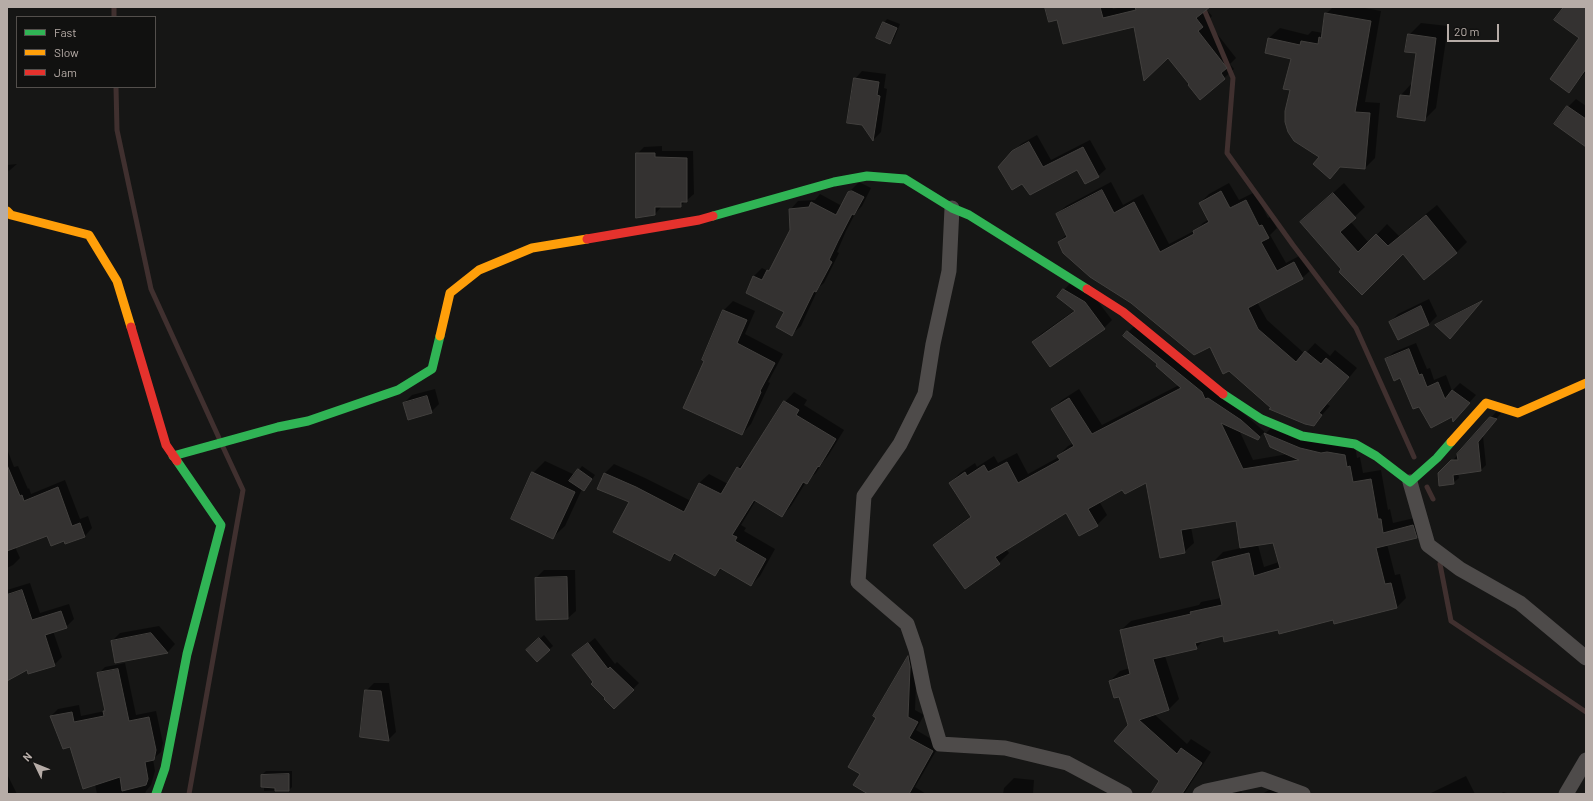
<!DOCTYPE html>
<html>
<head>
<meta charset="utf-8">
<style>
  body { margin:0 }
  #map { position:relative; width:1593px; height:801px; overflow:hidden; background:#161615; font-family:Barlow,sans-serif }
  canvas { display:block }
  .frame { position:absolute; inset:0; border:8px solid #b6aca7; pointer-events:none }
  .legend { position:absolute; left:16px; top:16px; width:140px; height:72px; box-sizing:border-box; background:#111110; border:1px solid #534f4c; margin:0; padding:5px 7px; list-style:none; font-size:12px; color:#b6aca7 }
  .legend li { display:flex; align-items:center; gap:8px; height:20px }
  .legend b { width:20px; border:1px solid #534f4c }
  .north { position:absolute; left:16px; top:745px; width:40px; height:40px; -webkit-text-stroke:3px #111110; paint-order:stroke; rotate:313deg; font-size:11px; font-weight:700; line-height:16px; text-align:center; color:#b6aca7 }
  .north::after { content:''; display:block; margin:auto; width:14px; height:18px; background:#b6aca7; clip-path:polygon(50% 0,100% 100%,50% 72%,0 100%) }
  .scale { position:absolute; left:1447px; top:24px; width:52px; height:18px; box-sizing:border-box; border:2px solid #b6aca7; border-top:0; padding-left:5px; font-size:12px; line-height:14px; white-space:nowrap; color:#b6aca7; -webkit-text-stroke:3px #111110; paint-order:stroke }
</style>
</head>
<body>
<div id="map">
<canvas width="1593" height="801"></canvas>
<div class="frame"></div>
<ul class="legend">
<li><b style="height:5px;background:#30b455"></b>Fast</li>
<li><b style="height:5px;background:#ff9f0a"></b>Slow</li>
<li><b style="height:5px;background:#e5322d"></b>Jam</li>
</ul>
<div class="north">N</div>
<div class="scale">20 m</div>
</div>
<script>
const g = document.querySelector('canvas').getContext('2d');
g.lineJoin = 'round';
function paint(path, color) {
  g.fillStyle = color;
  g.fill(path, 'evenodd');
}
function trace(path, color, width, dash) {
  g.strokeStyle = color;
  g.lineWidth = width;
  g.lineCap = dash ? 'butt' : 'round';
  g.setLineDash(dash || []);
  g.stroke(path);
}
paint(new Path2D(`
  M1046,7H1112L1113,9L1122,7H1207L1206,9L1212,16L1207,21L1236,58L1230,64L1234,69L1224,78L1190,84L1168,56L1135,26L1058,19Z
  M1333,7H1360L1381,11L1365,102L1380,103L1375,158L1365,168L1341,166L1330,177L1291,90L1292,58L1269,38L1280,28L1308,35L1312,31L1323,33L1326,14Z
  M1565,7H1586V72L1569,91L1580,38Z
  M887,19L900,24L894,39L890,43L884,23Z
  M1421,23L1448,26L1436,108L1424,120L1398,117L1401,95L1412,83L1417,53L1409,35Z
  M862,71L886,74L884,88L887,89L881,132L874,139L862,124L855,79Z
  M1576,99L1586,106V138L1556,124L1568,107Z
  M1037,135L1051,160L1090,140L1106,169L1098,176L1078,168L1030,194L1013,152L1021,144Z
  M662,146V151H693L694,194L680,206H662L655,214L637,154L644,147Z
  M17,164L10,170L7,172L9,170H7V165Z
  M1111,182L1123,205L1143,194L1169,244L1196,230L1203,223L1209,219L1200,203L1209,194L1229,183L1239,200L1255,192L1268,218L1270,217L1277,228L1270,235L1286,263L1303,254L1311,270L1302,278L1257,302L1267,320L1305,354L1315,343L1330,356L1335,350L1357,368L1327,404L1330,406L1313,425L1272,407L1210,345L1059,242L1067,234L1057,214L1066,206Z
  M858,183H861L871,188L862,206L856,212L846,231L837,252L839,253L824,283L819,287L801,326L792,334L785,312L754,276L762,268L768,271L773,266L791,230L790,210L798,201L815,200L820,194L842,206L849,192Z
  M1344,183L1365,207L1350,221L1369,243L1387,224L1399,236L1437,205L1467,242L1457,252L1424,278L1403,252L1343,269L1301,222Z
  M1072,281L1093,295L1112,320L1104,328L1033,342L1041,334L1075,310L1058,297Z
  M1429,299L1437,316L1429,324L1398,339L1390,322L1398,314Z
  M1482,300L1453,334L1436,325L1440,321Z
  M733,301L755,311L745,334L783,354L768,382L770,383L751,424L742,434L705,360L703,359L724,310Z
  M1138,322L1266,433L1275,424L1355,445L1357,458L1360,457L1363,473L1381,470L1388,510L1390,509L1393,523L1423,516L1426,527L1416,537L1387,544L1395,575L1400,574L1406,598L1397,607L1279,629L1223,635L1204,640L1196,648L1165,656L1179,699L1169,709L1154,714L1187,744L1191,739L1211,752L1184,794H1160L1161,781L1129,725L1120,695L1110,681L1120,671L1130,668L1121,630L1131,621L1199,605L1201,602L1221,598L1213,562L1223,552L1241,548L1237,520L1191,527L1194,543L1184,552L1147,481L1123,488L1099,501L1107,515L1097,525L1066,511L1006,549L1009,553L999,563L934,545L944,536L971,516L950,483L960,473L975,463L977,467L994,456L998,463L1017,453L1028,474L1059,457L1058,456L1068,446L1074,443L1052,409L1062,400L1079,389L1102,425L1179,385L1159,364L1125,336ZM1239,430L1257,439L1265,432L1271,446L1288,454L1253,460ZM1274,542L1279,562L1264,567L1258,545Z
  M1416,343L1427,369L1430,368L1434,380L1446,375L1452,391L1460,383L1476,395L1460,413L1453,415L1401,377L1386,359L1394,352Z
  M435,389L439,404L431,412L404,403L412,395Z
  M794,392L807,400L804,405L844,430L828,456L823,462L816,473L806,482L791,506L782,516L756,500L741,525L746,528L744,531L775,549L760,576L751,585L722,568L715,575L677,553L670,560L630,502L605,473L614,464L645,478L691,501L699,483L709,474L728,484L738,468L747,459L785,402Z
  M1496,412L1501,413L1483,436L1486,465L1481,470L1458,473L1459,478L1453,483L1439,474L1458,455Z
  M7,449L14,467L18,466L28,489L29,488L31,494L65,480L80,519L88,516L92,528L85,536L66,543L65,540L47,534L15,547L20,558L13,565L7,568Z
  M545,461L575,475L582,466L595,475L587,487L583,490L582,489L565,526L553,537L533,473Z
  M544,570H575L576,611L568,618L536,578Z
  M30,583L40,613L69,604L74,619L66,627L53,631L62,657L54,665L27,669L7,679V590Z
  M159,626L175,644L168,652L116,662L112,641L120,633Z
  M544,635L553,646L537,660L528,650Z
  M595,638L615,664L617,662L639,683L614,708L574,655Z
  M915,650L917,660L915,710L924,715L916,730L940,744L915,787L926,794H870L861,774L878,717L874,715L909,656Z
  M125,663L136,715L156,711L163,743L161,752L153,759L155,771L151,785L146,791L145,794H97L95,784L51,716L58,709L79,705L81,716L105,711L98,674L105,667Z
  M374,683H389L396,732L388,740L366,691Z
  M266,771H292V787L289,790L264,791V787H262V775Z
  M7,774L17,794H7Z
  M1466,776L1475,794H1429Z
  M1014,778L1034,780L1033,794H1003L1004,788Z
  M1276,786L1289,794H1262Z
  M1239,789L1243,794H1230Z
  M1503,792L1511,794H1501Z`), '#0007');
trace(new Path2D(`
  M114,7V17
  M1203,7L1233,78L1227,153L1293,245L1356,328L1414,457
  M116,87L117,130L151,289L219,438
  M1427,487L1433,499
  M1440,564L1451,621L1586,712
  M189,794L243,490L223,447`), '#40302f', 5);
const building = new Path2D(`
  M1045,7H1100L1103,18L1136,10L1135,7H1210L1196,18L1203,27L1198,31L1227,68L1221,73L1225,79L1200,100L1188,85L1189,84L1168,58L1144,81L1134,27L1063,44L1057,20L1049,22Z
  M1564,7H1586V69L1569,93L1550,79L1579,38L1554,20Z
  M1325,13L1371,21L1355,112L1370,113L1365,169L1340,167L1330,179L1313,164L1319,157L1294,141L1288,132L1285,122V111L1290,90L1283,89L1291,59L1265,53L1268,38L1300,45L1301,41L1318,44L1319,37L1321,38Z
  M883,22L897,28L890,44L876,38Z
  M1408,34L1436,38L1425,121L1397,117L1400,95L1410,96L1416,53L1405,52Z
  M854,78L879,82L877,95L880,96L873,141L862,125L847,123Z
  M1567,106L1586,119V147L1554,124Z
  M1029,142L1043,167L1083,147L1099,177L1085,184L1077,170L1030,195L1022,184L1012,190L998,167L1012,151Z
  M636,153H655V157L687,158V202H681V207H655V215L636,218Z
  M1102,190L1114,213L1134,202L1160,252L1194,234L1193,231L1209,222L1199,203L1221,191L1230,208L1246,200L1259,226L1262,225L1269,238L1261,242L1277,271L1294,262L1303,279L1248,308L1258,329L1296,362L1305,351L1321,364L1326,358L1349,377L1319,413L1322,415L1314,426L1305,424L1269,409L1271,408L1229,371L1223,374L1210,347L1194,355L1131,303L1090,277L1063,253L1058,242L1067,237L1056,214Z
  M852,191L864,197L854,215L852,214L838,241L829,260L832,262L816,292L814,291L792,336L776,327L784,312L746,293L753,276L762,280L767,270L769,271L790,230L789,209L809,207L811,202L836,215L848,192Z
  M1333,193L1356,218L1340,232L1358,252L1376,234L1388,246L1426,215L1457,253L1424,280L1403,254L1362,295L1339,272L1341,269L1300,222Z
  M1063,289L1085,302L1105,329L1050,367L1032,342L1075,311L1057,297Z
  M1482,301L1450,339L1435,325Z
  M1421,306L1429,325L1398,340L1389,322Z
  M723,310L747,320L737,343L775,363L760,391L761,392L742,435L683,408L704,361L702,360Z
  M1127,331L1202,392L1205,399L1208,398L1241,420L1260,437L1258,440L1221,423L1243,469L1299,460L1270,447L1264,433L1300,448L1321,453L1327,452L1345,455L1347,467L1350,466L1353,482L1371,479L1378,519H1381L1383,533L1413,525L1417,538L1376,548L1385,584L1391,583L1397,608L1334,624L1333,620L1279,634L1278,630L1224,642L1223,636L1195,643L1197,649L1153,659L1169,710L1139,720L1177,754L1181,748L1202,763L1182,794H1151L1159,781L1114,741L1128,725L1119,697L1114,698L1109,681L1130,674L1120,630L1191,614L1190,612L1222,605L1212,562L1249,553L1254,576L1280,568L1273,543L1240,548L1236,521L1181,530L1185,553L1160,558L1146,483L1125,494L1122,490L1088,509L1098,526L1079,536L1066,513L995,557L1000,564L965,589L933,545L971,517L949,483L965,472L967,476L984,465L988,472L1007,462L1018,483L1060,460L1057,456L1074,446L1051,409L1069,398L1092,434L1181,388L1156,366L1157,364L1123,336Z
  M1409,349L1419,375L1422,374L1427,387L1438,382L1445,399L1452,390L1470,403L1453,422L1452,417L1431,428L1419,407L1413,409L1400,378L1394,381L1385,359Z
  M427,396L432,413L408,420L403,403Z
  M784,401L799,410L796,415L836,439L819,467L818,466L807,484L803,482L782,517L754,500L732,535L737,537L735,541L766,559L751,586L720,568L715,576L674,553L670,561L613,532L629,502L597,489L604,473L636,487L684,512L699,483L721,494L737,467L740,469Z
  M1490,417L1497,419L1478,442L1481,471L1453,475L1454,484L1439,486L1438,473L1451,460H1458L1457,454Z
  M7,465L20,496L22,495L24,501L58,487L72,526L80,523L85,537L65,544L64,541L51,546L47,536L7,551Z
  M578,469L592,479L584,491L569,481Z
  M532,472L575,492L553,539L511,519Z
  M567,577L568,619L536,620L535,578Z
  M22,590L32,620L61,611L67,628L45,635L55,666L28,674L27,670L7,681V595Z
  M151,633L168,653L115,663L111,641Z
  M539,638L550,650L537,662L526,650Z
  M588,643L608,669L610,667L634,690L614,709L604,699L605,698L591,684L593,682L572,655Z
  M908,656L910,667L908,717L918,722L909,738L933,751L909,794H868L853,785L860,774L848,767L876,718L873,716Z
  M118,669L129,721L149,717L156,750L154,760L145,762L148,779L146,785L122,791L120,777L83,789L70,747L63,749L50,716L72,712L74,722L104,716L103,711H105L97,673Z
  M365,690L381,691L389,741L360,737Z
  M289,774V791H275V788L261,787V775Z`);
paint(building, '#343231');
trace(building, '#42403e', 1);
trace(new Path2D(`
  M952,208L949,271L933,344L925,394L900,444L864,496L858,582L907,624L916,650L924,690L940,744L1005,748L1067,763L1125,794
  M1410,482L1428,545L1460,569L1520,603L1586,658
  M1200,794L1206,791L1262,779L1303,794
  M1566,794L1586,760`), '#4e4b4a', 15);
trace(new Path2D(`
  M713,216L834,182L867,176L905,179L952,208L969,215L1087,289
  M1223,394L1261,419L1302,436L1355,444L1376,456L1410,482L1437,458L1451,442
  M173,456L278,427L308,421L398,390L432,369L440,336
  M156,794L165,768L187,654L221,525L177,461`), '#30b455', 9);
trace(new Path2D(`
  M7,211L11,215L89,235L117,281L131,327
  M440,336L450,293L479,270L532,248L587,239
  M1451,442L1486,403L1518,413L1586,383`), '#ff9f0a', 9);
trace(new Path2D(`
  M587,239L699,220L713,216
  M1087,289L1123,312L1223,394
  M131,327L166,445L177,461`), '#e5322d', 9);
</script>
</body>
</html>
